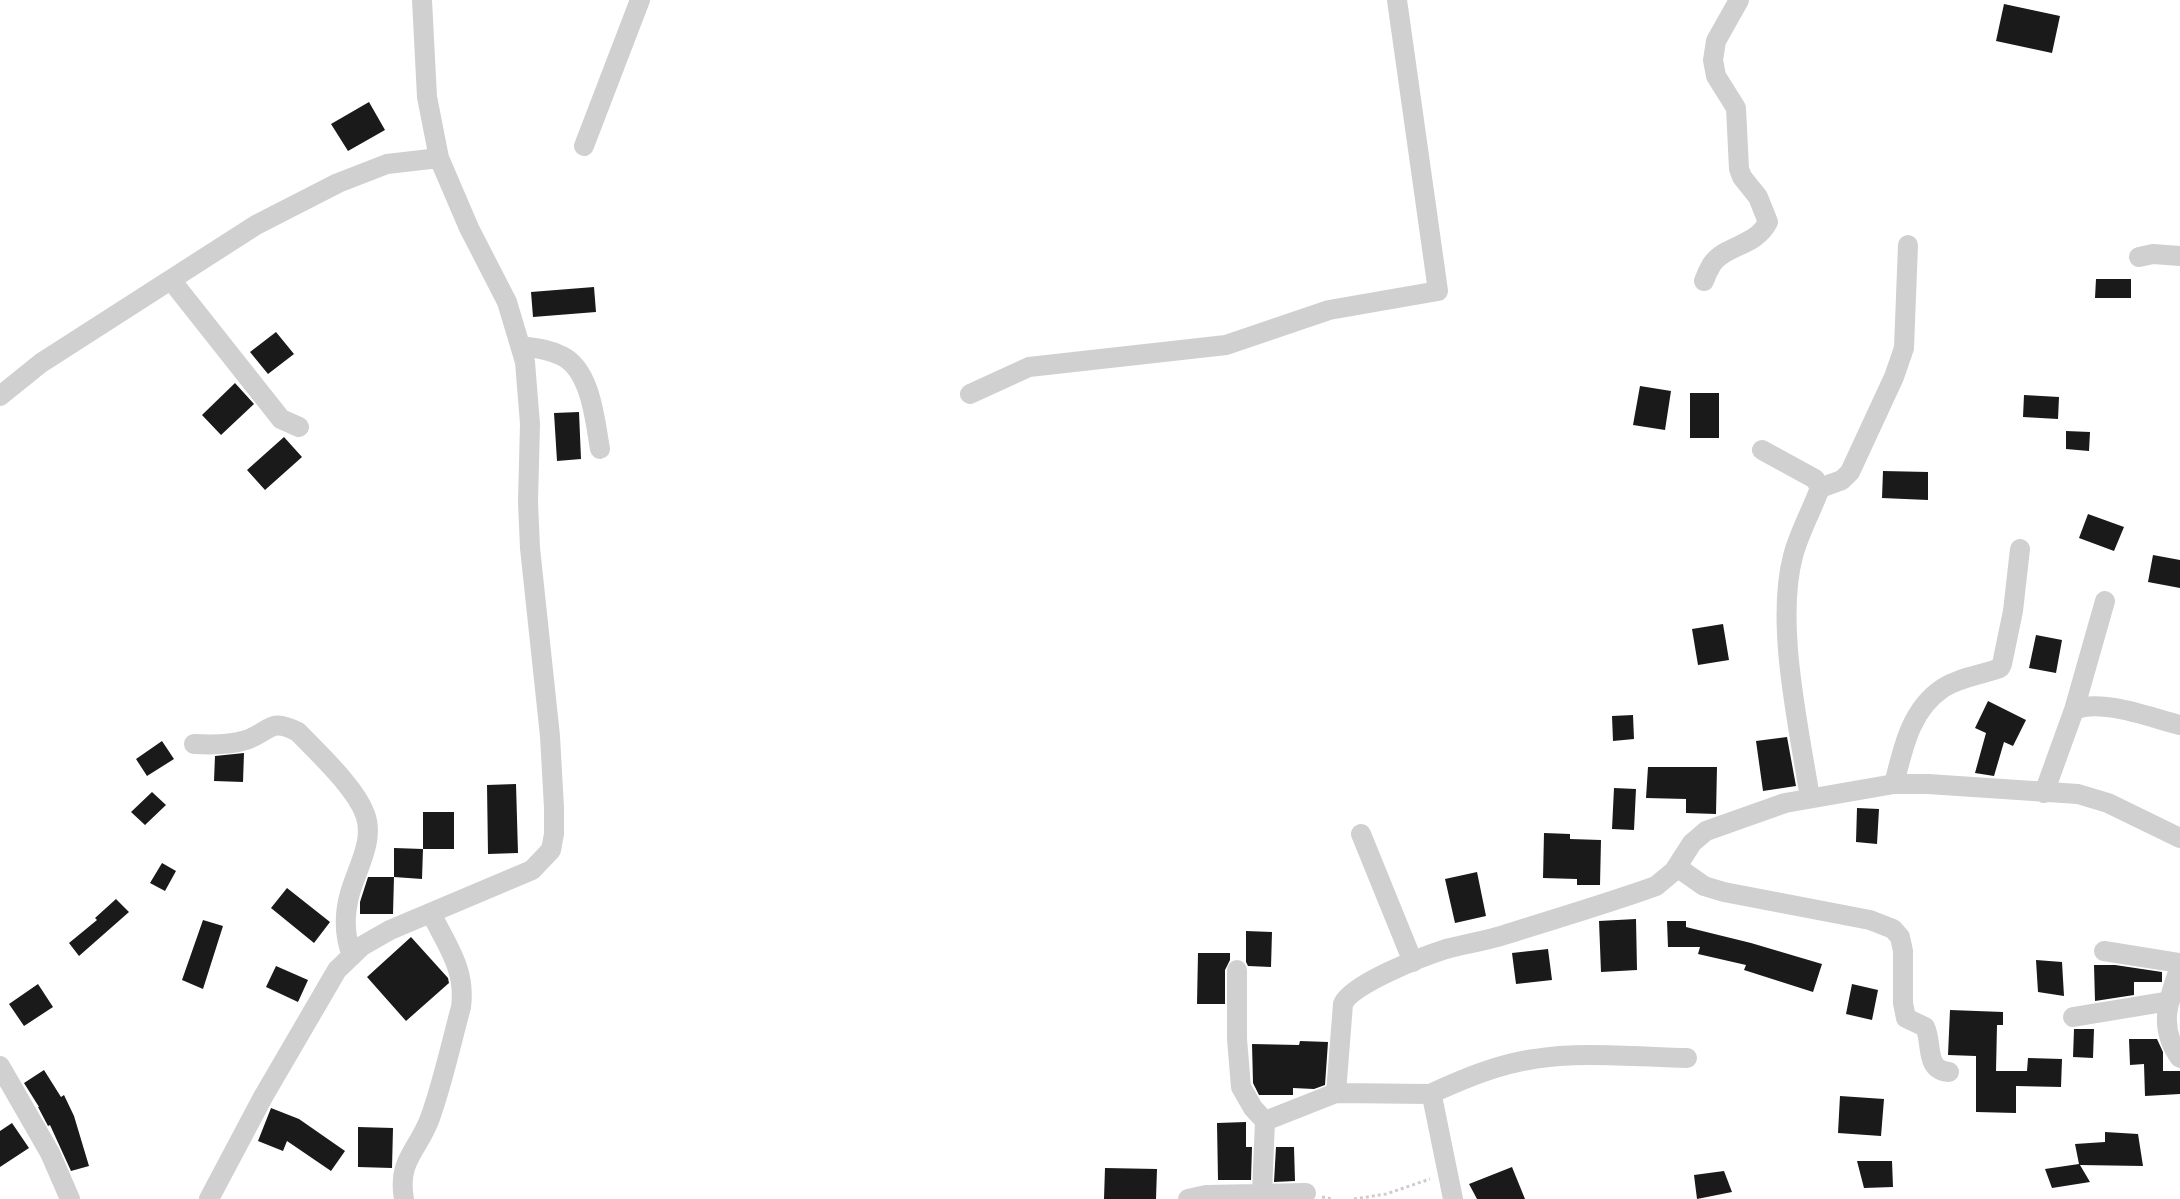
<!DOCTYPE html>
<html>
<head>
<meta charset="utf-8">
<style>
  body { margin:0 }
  canvas { display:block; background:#fff }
</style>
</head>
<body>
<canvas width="2180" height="1199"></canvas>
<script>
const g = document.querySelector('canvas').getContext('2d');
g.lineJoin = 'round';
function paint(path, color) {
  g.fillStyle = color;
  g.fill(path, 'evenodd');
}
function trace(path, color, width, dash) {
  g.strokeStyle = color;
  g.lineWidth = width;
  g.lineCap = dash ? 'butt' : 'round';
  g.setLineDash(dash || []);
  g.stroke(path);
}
paint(new Path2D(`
  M2004,4L2060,16L2052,53L1996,41Z
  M369,102L385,130L348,151L331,124Z
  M2096,279H2131V298H2095Z
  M594,287L596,312L533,317L531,292Z
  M276,332L294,354L268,374L250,352Z
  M235,383L254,404L221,435L202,415Z
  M1640,386L1671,391L1665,430L1633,425Z
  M1690,393H1719V438H1690Z
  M2024,395L2059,397L2058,419L2023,417Z
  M579,412L581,459L557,461L554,413Z
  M2066,431L2090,432L2089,451L2066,449Z
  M284,437L302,457L265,490L247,470Z
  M1883,471L1928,472V500L1882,498Z
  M2088,514L2124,527L2114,551L2079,538Z
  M2153,555L2180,560V588L2148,582Z
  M1723,624L1729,660L1698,665L1692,629Z
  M2036,635L2062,640L2056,673L2029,668Z
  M1988,701L2026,720L2013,746L2004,742L1994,776L1975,773L1986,733L1975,728Z
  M1633,715L1634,739L1613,741L1612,716Z
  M1787,737L1796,786L1763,791L1756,741Z
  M162,741L174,759L147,776L136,759Z
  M244,753L243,782L214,781L215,756Z
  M1648,767H1717L1716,814L1686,813V799L1646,798Z
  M516,784L518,853L488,854L487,785Z
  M1614,788L1636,789L1634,830L1612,829Z
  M152,792L166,805L145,825L131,812Z
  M1857,808L1879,809L1877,844L1856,842Z
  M423,812H454V849H423Z
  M1544,833L1570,834V839L1601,840L1600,885H1577V879L1543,878Z
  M394,848L423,849L422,879L394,877Z
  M162,863L176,871L165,891L150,883Z
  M1477,872L1486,916L1455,923L1445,879Z
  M368,877H394L393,914H360V902Z
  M287,888L330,922L314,943L271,908Z
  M116,899L129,912L79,956L69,943L97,920L95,918Z
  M1636,919L1637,970L1601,972L1599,921Z
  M203,920L223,926L203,989L182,980Z
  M1667,921H1686V927L1751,943L1822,964L1813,992L1744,970L1746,965L1698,954L1700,947H1668Z
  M1246,931L1272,932L1271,967L1248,966L1246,962Z
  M411,937L448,978L449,983L406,1021L367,977Z
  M1548,949L1552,980L1516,984L1512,953Z
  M1198,953H1230V960L1225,970V1004H1197Z
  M2036,960L2062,962L2064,996L2038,992Z
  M2094,965H2115L2162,972V982H2134V995L2095,1001Z
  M276,966L308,980L298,1002L266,987Z
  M38,984L53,1007L24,1026L9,1004Z
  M1852,984L1878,990L1872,1020L1846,1014Z
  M1950,1010L2003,1012V1025H1997L1996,1071H2027L2028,1058L2062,1059L2061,1087L2016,1086V1113L1976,1112V1056L1948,1055Z
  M2074,1029H2094L2093,1058L2073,1057Z
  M2129,1039H2157L2163,1052V1071H2180V1094L2145,1096L2144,1064L2130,1065Z
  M1300,1041L1328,1042L1325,1085L1314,1089L1293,1088V1095H1259L1253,1083L1252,1044L1299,1045Z
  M44,1070L61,1097L64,1095L74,1116L89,1166L71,1171L50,1125L48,1126L38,1107H39L24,1083Z
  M1840,1096L1884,1099L1881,1136L1838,1133Z
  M271,1108L299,1119L345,1151L331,1171L287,1141L283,1151L258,1141Z
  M1246,1122V1147H1252L1251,1180H1218L1217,1123Z
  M12,1123L29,1148L0,1167V1131Z
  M358,1127L393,1128L392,1168L358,1167Z
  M2105,1132L2138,1134L2143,1166L2080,1165L2090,1182L2052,1188L2045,1169L2079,1164L2075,1144L2105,1142Z
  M1276,1147H1294L1295,1181L1274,1182Z
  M1857,1161H1892L1893,1187L1864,1188Z
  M1512,1167L1525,1199H1477L1469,1184Z
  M1105,1168L1157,1169L1156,1199H1104Z
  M1724,1171L1732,1192L1697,1199L1694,1175Z`), '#1a1a1a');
trace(new Path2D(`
  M1322,1197L1333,1199
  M1354,1199L1386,1194L1430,1179`), '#cdcdcd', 3, [3, 3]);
trace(new Path2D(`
  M584,146L640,0
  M2139,257L2153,254L2180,256
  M171,280L281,419L299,427
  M1704,281C1706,275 1709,269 1712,264C1727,244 1755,247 1768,222L1758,197L1742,177L1739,169L1736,108L1716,76L1713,60L1716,41L1739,0
  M521,346C535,348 549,349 562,356C591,370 595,421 600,449
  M970,394L1029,367L1226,345L1329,310L1438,291L1397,0
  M0,396L41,363L256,225L338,183L387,164L439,158
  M1762,450L1815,479L1820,488C1812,510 1799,533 1793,556C1775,624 1799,728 1810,798
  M1820,488L1842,480L1850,472L1894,377L1904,348L1908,245
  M2074,710L2105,601
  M194,744C211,745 230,745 246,740C272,731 269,717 298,732C318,753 355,787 365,814C375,840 357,868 350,893C344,914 344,935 352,956
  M1894,784C1903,749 1910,710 1943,688C1960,677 1982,675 2000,668L2002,664L2013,611L2020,549
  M2044,793L2074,710C2102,698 2151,718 2180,725
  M1361,834L1413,962
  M1677,867L1704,886L1724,892L1870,920L1893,929L1900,937L1903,951V1003L1906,1018L1925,1027C1933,1044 1924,1070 1949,1072
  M2104,951L2180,963
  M2180,966C2169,1000 2157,1026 2180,1058
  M1237,970V1039L1241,1087L1253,1108L1265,1121
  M2073,1017L2170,1001
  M0,1066L50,1153L70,1199
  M1336,1093L1430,1094L1433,1101L1453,1199
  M1430,1094C1463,1079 1498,1064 1534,1059C1580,1051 1640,1057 1687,1058
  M1262,1193L1265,1121L1336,1093L1343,1004C1351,984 1424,956 1446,949C1465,944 1485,941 1504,935C1554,919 1606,904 1656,886L1674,871L1692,843L1706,831L1785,803L1894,784H1928L2078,794L2108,803L2180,838
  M209,1199L263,1097L337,970L362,946L390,930L532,870L551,850L554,834V808L550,736L530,548L528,502L530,424L525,362L507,302L469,228L439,158L427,97L422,0
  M404,1199C397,1160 418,1151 430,1118C443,1082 451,1044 461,1007C466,969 447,946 431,913
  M1188,1199L1206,1195L1306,1193`), '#d0d0d0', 20);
</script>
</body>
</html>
